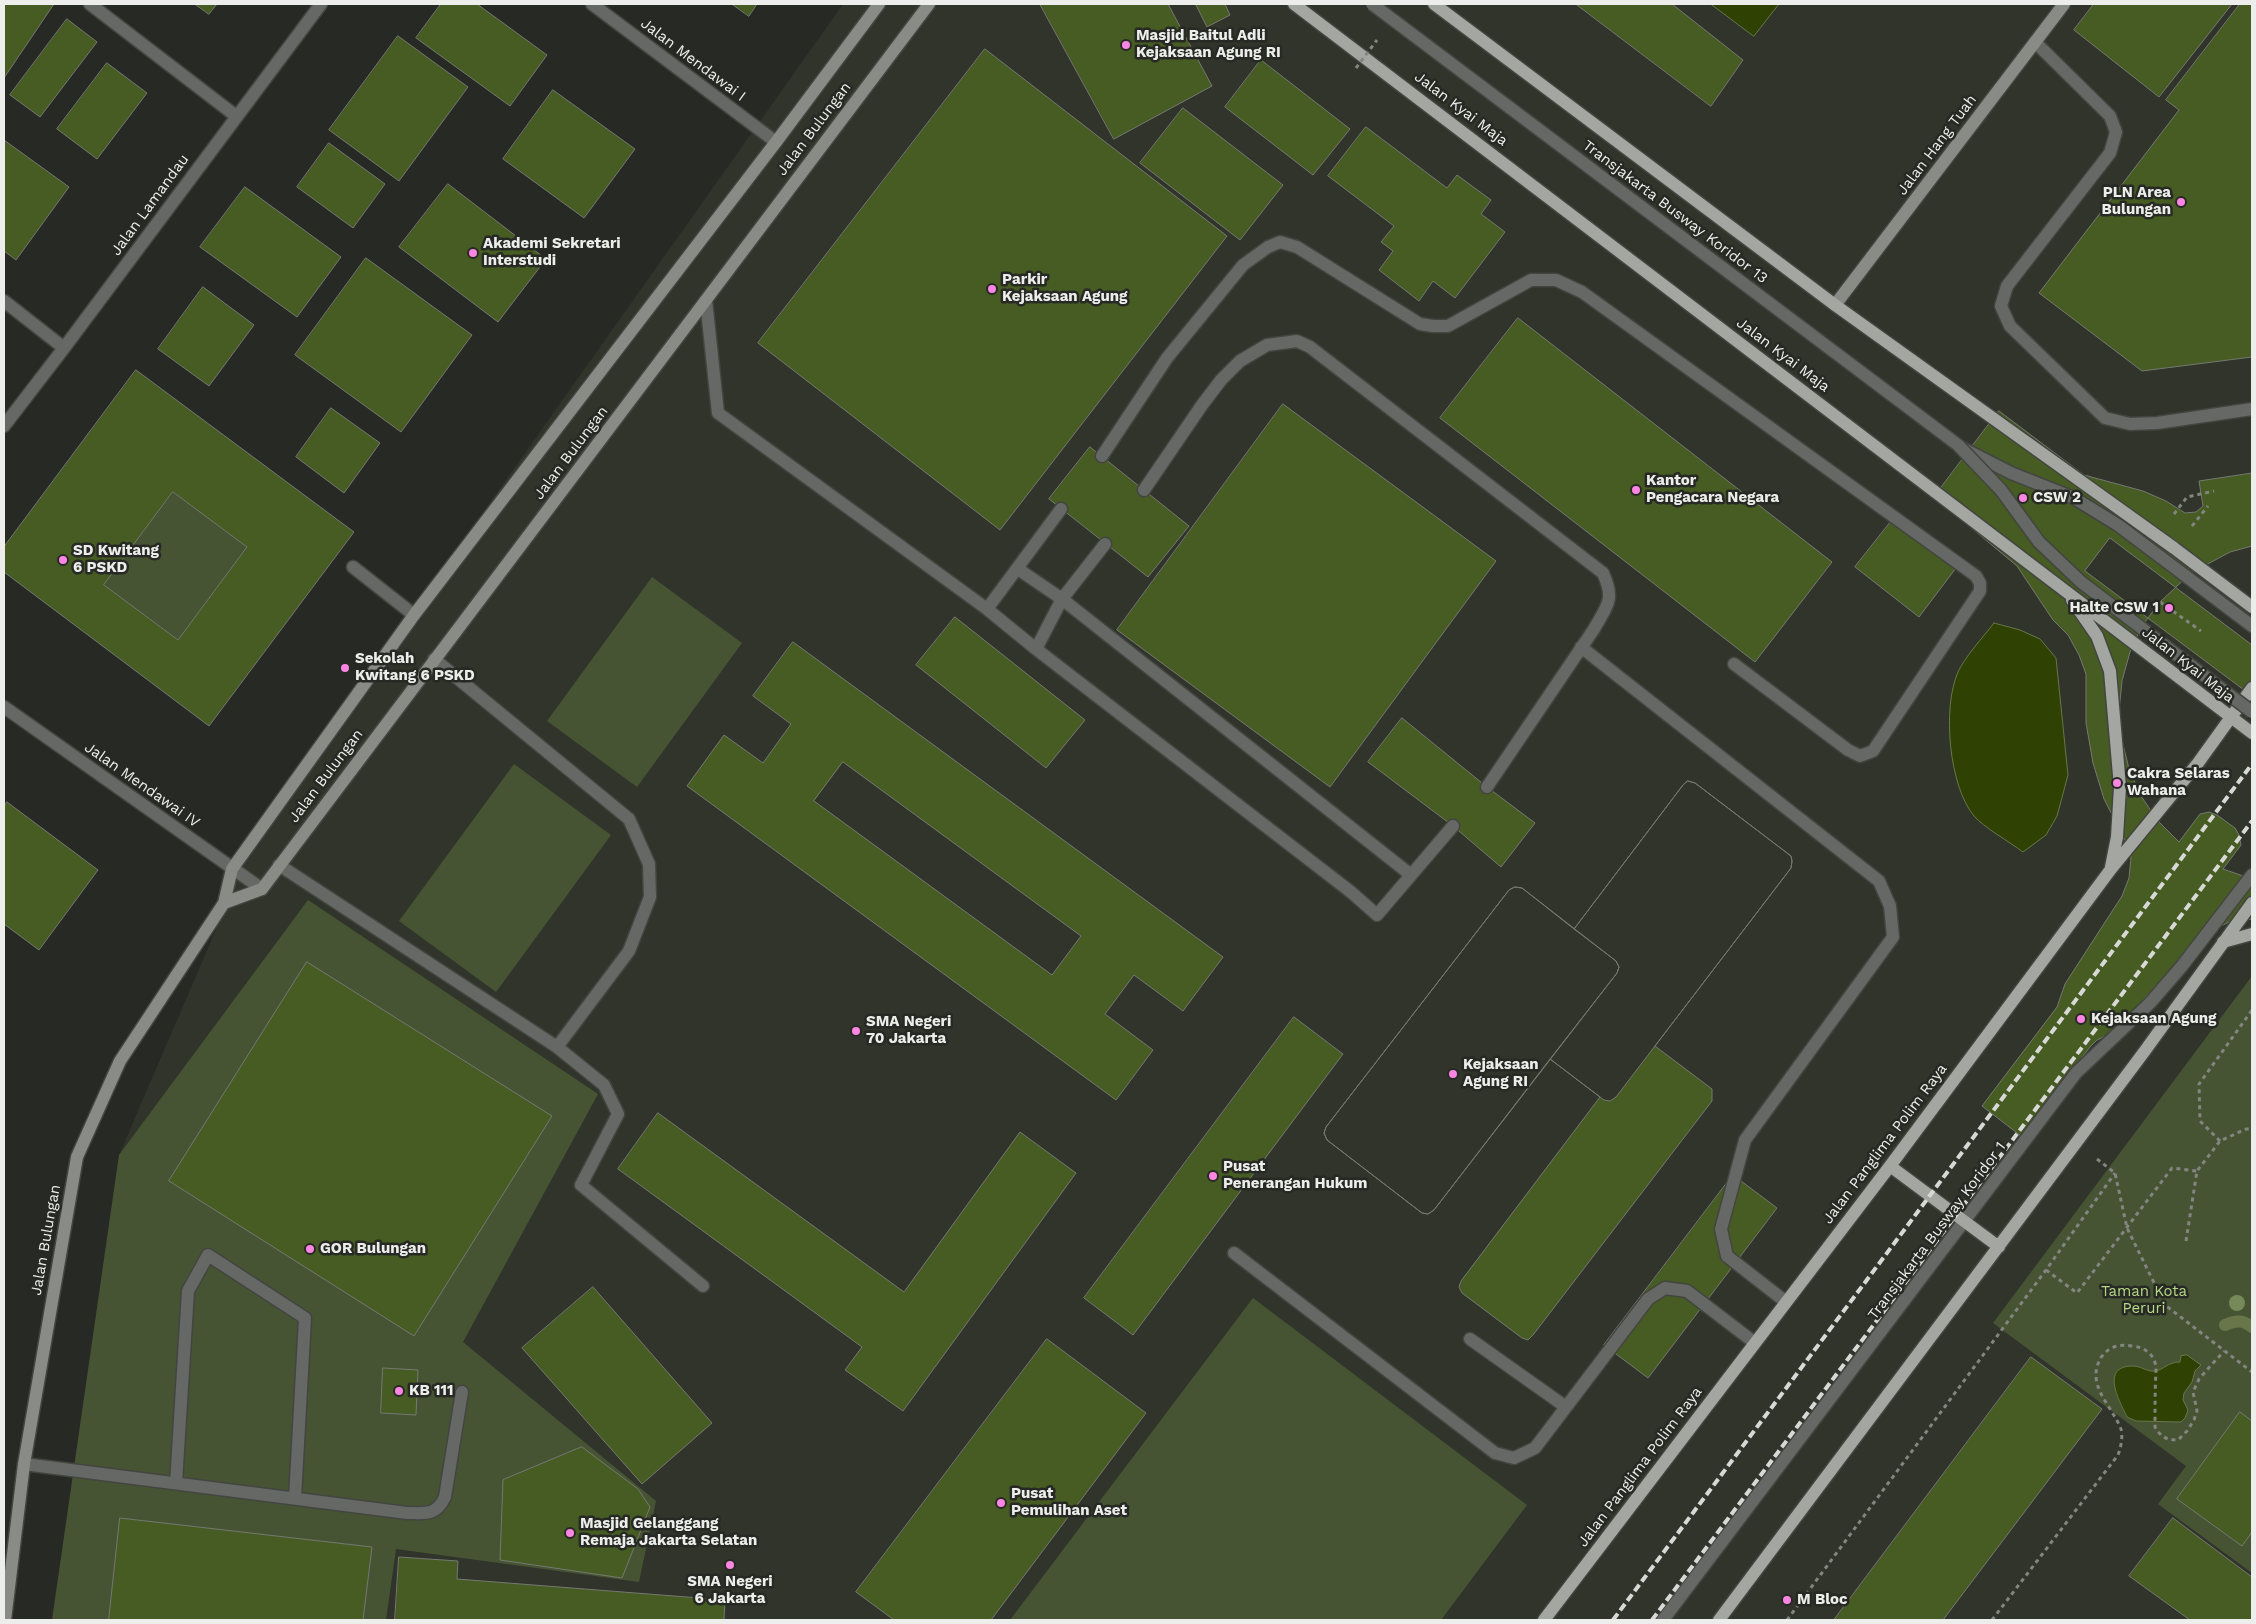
<!DOCTYPE html>
<html>
<head>
<meta charset="utf-8">
<style>
  body { margin:0 }
  #map { position:relative; width:2256px; height:1624px; overflow:hidden; background:#272924; font-family:"Work Sans",sans-serif }
  canvas { display:block }
  .frame { position:absolute; inset:0; border:5px solid #edeeeb; pointer-events:none }
</style>
</head>
<body>
<div id="map">
<canvas width="2256" height="1624"></canvas>
<div class="frame"></div>
</div>
<script>
const g = document.querySelector('canvas').getContext('2d');
g.lineJoin = 'round';
function paint(path, color) {
  g.fillStyle = color;
  g.fill(path, 'evenodd');
}
function trace(path, color, width, dash) {
  g.strokeStyle = color;
  g.lineWidth = width;
  g.lineCap = dash ? 'butt' : 'round';
  g.setLineDash(dash || []);
  g.stroke(path);
}
function label(font, color, halo, rows, align = 'center') {
  g.font = font + ' "Work Sans",sans-serif';
  g.lineWidth = 5;
  g.setLineDash([]);
  g.textBaseline = 'middle';
  g.strokeStyle = halo;
  g.fillStyle = color;
  for (const [text, x, y, turn = 0] of rows) {
    g.save();
    g.translate(x, y);
    g.rotate((+turn || 0) * Math.PI / 180);
    g.textAlign = isNaN(turn) ? turn : align;
    if (halo) g.strokeText(text, 0, 0);
    g.fillText(text, 0, 0);
    g.restore();
  }
}
paint(new Path2D(`
  M843,4H2252V1620H52L119,1155L260,827Z`), '#30342a');
paint(new Path2D(`
  M173,492L247,547L178,640L104,585Z
  M652,577L742,643L637,787L547,721Z
  M514,764L611,835L496,992L399,921Z
  M308,900L598,1094L463,1342L656,1501L639,1582L396,1549L386,1620H52L119,1155Z
  M2252,976V1573L2158,1504L2186,1466L1993,1323Z
  M1253,1298L1527,1505L1441,1620H1010Z`), '#475434');
const water = new Path2D(`
  M1711,4H1779L1754,36Z
  M1994,623L2020,630L2040,639L2056,658L2068,775L2057,816L2046,835L2023,852C2010,842 1983,827 1974,816C1949,786 1942,708 1958,672C1964,658 1984,636 1994,623Z
  M2187,1355L2201,1365L2195,1371L2192,1382L2184,1393L2183,1400L2188,1410L2185,1418L2181,1422L2136,1421L2127,1417C2120,1402 2099,1366 2133,1366C2141,1366 2147,1372 2155,1371C2164,1370 2167,1362 2180,1362L2181,1356Z`);
paint(water, '#2f4204');
trace(water, '#687649', 1);
trace(new Path2D(`
  M2225,1325C2236,1320 2243,1320 2252,1327`), '#687649', 12);
const building = new Path2D(`
  M4,4H54L4,78Z
  M195,4H217L209,14Z
  M441,4H477L547,55L510,106L416,38Z
  M732,4H757L749,16Z
  M1040,4H1168L1212,86L1114,139Z
  M1199,4H1225L1230,15L1207,27L1196,5Z
  M1576,4H1672L1743,60L1711,106Z
  M2094,4H2232L2159,97L2074,30Z
  M2240,4H2252V357L2142,371L2039,293L2179,110L2166,100Z
  M67,19L97,42L40,117L10,95Z
  M398,36L468,87L399,181L329,130Z
  M985,49L1227,236L1000,530L758,343Z
  M1261,60L1350,129L1313,175L1225,107Z
  M107,63L147,93L97,159L57,129Z
  M553,90L635,149L584,218L503,159Z
  M1183,108L1283,185L1240,240L1140,163Z
  M1366,127L1447,188L1457,175L1491,200L1481,214L1505,232L1455,298L1433,281L1419,301L1379,270L1393,251L1381,242L1394,226L1328,176Z
  M4,140L69,187L16,260L4,251Z
  M329,143L385,184L353,228L297,187Z
  M448,184L546,259L498,322L399,247Z
  M245,187L341,257L297,317L200,247Z
  M366,258L472,335L401,432L295,355Z
  M203,287L254,325L209,386L158,349Z
  M1518,318L1832,562L1755,662L1440,418Z
  M136,370L354,532L209,726L4,572V547ZM173,492L247,547L178,640L104,585Z
  M1283,404L1496,561L1330,787L1117,630Z
  M331,408L380,443L344,493L296,457Z
  M1999,411L2084,475L2143,491L2166,501L2185,513L2196,512L2203,506L2199,481L2252,473V546L2230,552L2191,573L2160,602L2142,626L2130,652L2122,681L2119,711L2122,740L2129,769L2141,796L2158,821L2179,842L2200,814L2209,812L2217,815L2235,828L2239,835L2241,845L2223,869L2252,879V919L2229,922L2211,931L2191,947L2122,1023L2108,1035L2097,1040L2090,1047L2021,1136L1982,1106L2057,1007L2065,984L2122,896L2129,878L2131,857L2125,840L2104,799L2093,763L2086,723V674L2079,655L2068,635L2053,620L2017,566L1934,497Z
  M1090,447L1189,526L1148,577L1049,499Z
  M1893,519L1956,568L1919,617L1855,567Z
  M2110,538L2252,645V696L2085,571Z
  M955,617L1085,720L1046,768L916,665Z
  M793,642L1223,957L1183,1011L1134,975L1105,1014L1153,1050L1116,1100L687,786L724,735L763,763L791,724L753,696ZM843,762L1081,936L1052,975L814,801Z
  M1402,718L1487,787L1535,823L1501,867L1453,826L1368,762Z
  M1688,781L1695,783L1791,856L1792,861L1791,868L1655,1046L1712,1089V1101L1533,1335L1528,1340L1522,1338L1462,1293L1459,1287L1461,1281L1600,1097L1550,1059L1434,1210L1428,1214L1422,1213L1327,1140L1324,1133L1326,1127L1509,890L1515,887L1522,888L1574,929L1683,785Z
  M1688,781L1695,783L1791,856L1792,861L1791,868L1616,1097L1610,1101L1604,1100L1550,1059L1617,973L1619,967L1616,961L1574,929L1683,785Z
  M7,802L98,870L39,950L4,924V807Z
  M1515,887L1522,888L1616,961L1619,967L1617,973L1434,1210L1428,1214L1422,1213L1327,1140L1324,1133L1326,1127L1509,890Z
  M307,962L552,1116L414,1336L169,1181Z
  M1294,1017L1343,1054L1133,1335L1084,1298Z
  M658,1113L904,1292L1020,1132L1076,1173L903,1411L845,1370L862,1347L618,1169Z
  M1733,1175L1777,1208L1648,1378L1604,1345Z
  M593,1287L712,1423L642,1484L522,1348Z
  M1047,1339L1146,1413L991,1620H894L856,1592Z
  M2031,1357L2102,1409L1943,1620H1834Z
  M383,1368L418,1370L416,1415L381,1413Z
  M2240,1412L2252,1421V1532L2242,1546L2177,1499Z
  M582,1447L638,1489L650,1507L622,1578L500,1560L503,1480Z
  M120,1518L372,1547L363,1620H109Z
  M2173,1518L2252,1577V1620H2190L2129,1576Z
  M399,1557L458,1561L457,1579L725,1600L724,1620H395Z`);
paint(building, '#475c23');
trace(building, '#757872', 1);
const lane = new Path2D(`
  M2035,42L2110,116L2116,132L2110,153L2007,286L2001,306L2010,326L2105,418L2130,424L2157,423L2252,409
  M706,300L718,413L987,609L1036,649L1351,892L1377,915L1453,826
  M1962,448L2011,473L2074,498L2118,525L2252,626
  M1102,456L1167,358L1243,265L1268,247L1280,242L1297,247L1420,324L1433,326H1448L1531,280H1556L1582,292L1976,576L1980,583V591L1873,751L1860,756L1848,750L1734,664
  M1144,490L1202,405L1221,380L1240,361L1267,345L1297,341L1310,347L1603,573C1615,600 1608,604 1594,629L1487,787
  M353,567L414,615
  M1018,569L1062,599L1411,875
  M987,609L1061,509
  M1581,647L1879,881L1890,906L1893,937L1745,1140L1721,1229L1727,1256L1786,1302
  M1036,649L1062,599L1105,544
  M434,659L629,819L649,864L650,897L629,951L557,1047
  M279,865L557,1047L604,1085L618,1114L581,1185L703,1286
  M1234,1253L1495,1453L1514,1458L1535,1448L1648,1299L1665,1288L1687,1291L1755,1343
  M1470,1339L1566,1407
  M24,1464L407,1513C426,1513 436,1516 445,1497L462,1392
  M176,1483L188,1291L208,1255L305,1318L295,1498
  M1663,1620L2076,1073L2150,1003L2182,966L2252,875`);
const street = new Path2D(`
  M90,4L236,116
  M592,4L776,142
  M4,301L64,348
  M4,426L64,348L321,4
  M4,707L262,889`);
const secondary = new Path2D(`
  M1835,305L2064,4
  M224,903L262,889L929,4
  M5,1620L24,1464L77,1157L120,1061L224,903L232,869L414,615L776,142L879,4`);
const primary = new Path2D(`
  M1294,4L2252,733
  M1434,4L1835,305L2174,548L2252,607
  M2072,600L2097,636L2110,671L2120,787L2117,837L2111,867
  M2223,942L2252,934
  M1890,1166L1999,1247
  M1544,1620L1890,1166L2111,869L2198,763L2252,688
  M1719,1620L2144,1052L2252,903`);
trace(lane, '#434540', 15);
trace(street, '#434540', 15);
trace(secondary, '#434540', 15);
trace(primary, '#434540', 15);
trace(new Path2D(`
  M2174,514L2187,497L2214,491
  M2192,526L2208,506
  M2160,602L2201,631
  M2220,1141L2200,1121L2199,1084L2252,1010
  M2097,1159L2115,1173L2127,1228L2165,1305L2252,1372
  M2186,1241L2197,1171L2220,1141L2246,1129H2252
  M2046,1270L2077,1293L2172,1168L2197,1171
  M1787,1620L2046,1270L2115,1173
  M1992,1620L2118,1455C2121,1447 2123,1437 2121,1429C2111,1404 2084,1384 2102,1356C2110,1346 2120,1344 2132,1346C2146,1347 2156,1356 2156,1370C2155,1389 2155,1408 2155,1427C2161,1437 2166,1440 2178,1440L2187,1431L2194,1420L2197,1411L2193,1392L2199,1379L2224,1351`), '#838580', 3, [4, 4]);
trace(lane, '#666865', 12);
trace(street, '#666865', 12);
trace(secondary, '#898b87', 12);
trace(primary, '#a4a7a1', 12);
trace(new Path2D(`
  M1613,1620L2252,764
  M1652,1620L2252,821`), '#d8d9d6', 4, [8, 4]);
const laneBridge = new Path2D(`
  M1372,4L1958,445L2001,490L2039,542L2081,582L2252,712`);
trace(laneBridge, '#434540', 15, []);
trace(new Path2D(`
  M1356,68L1377,40`), '#838580', 3, [4, 4]);
trace(laneBridge, '#666865', 12);
g.fillStyle = '#768a59';
for (const [x, y] of [
  [2237,1303]
]) {
  g.beginPath();
  g.arc(x, y, 8, 0, 2 * Math.PI);
  g.fill();
}
for (const [x, y, r, color] of [
  [1126,45,5,"#fd86e2"],
  [2181,202,5,"#fd86e2"],
  [473,253,5,"#fd86e2"],
  [992,289,5,"#fd86e2"],
  [1636,490,5,"#fd86e2"],
  [2023,498,5,"#fd86e2"],
  [63,560,5,"#fd86e2"],
  [2169,608,5,"#fd86e2"],
  [345,668,5,"#fd86e2"],
  [2117,783,5,"#fd86e2"],
  [2081,1019,5,"#fd86e2"],
  [856,1031,5,"#fd86e2"],
  [1453,1074,5,"#fd86e2"],
  [1213,1176,5,"#fd86e2"],
  [310,1249,5,"#fd86e2"],
  [399,1391,5,"#fd86e2"],
  [1001,1503,5,"#fd86e2"],
  [570,1533,5,"#fd86e2"],
  [730,1565,5,"#fd86e2"],
  [1787,1600,5,"#fd86e2"]
]) {
  const dot = new Path2D();
  dot.arc(x, y, r, 0, 2 * Math.PI);
  g.fillStyle = color;
  g.fill(dot);
  trace(dot, '#272924', 2);
}
label('bold 15px', '#edeeeb', '#272924', [
  ["Masjid Baitul Adli",1136,36],
  ["Kejaksaan Agung RI",1136,53],
  ["PLN Area",2171,193,"right"],
  ["Bulungan",2171,210,"right"],
  ["Akademi Sekretari",483,244],
  ["Interstudi",483,261],
  ["Parkir",1002,280],
  ["Kejaksaan Agung",1002,297],
  ["Kantor",1646,481],
  ["Pengacara Negara",1646,498],
  ["CSW 2",2033,498],
  ["SD Kwitang",73,551],
  ["6 PSKD",73,568],
  ["Halte CSW 1",2159,608,"right"],
  ["Sekolah",355,659],
  ["Kwitang 6 PSKD",355,676],
  ["Cakra Selaras",2127,774],
  ["Wahana",2127,791],
  ["Kejaksaan Agung",2091,1019],
  ["SMA Negeri",866,1022],
  ["70 Jakarta",866,1039],
  ["Kejaksaan",1463,1065],
  ["Agung RI",1463,1082],
  ["Pusat",1223,1167],
  ["Penerangan Hukum",1223,1184],
  ["GOR Bulungan",320,1249],
  ["KB 111",409,1391],
  ["Pusat",1011,1494],
  ["Pemulihan Aset",1011,1511],
  ["Masjid Gelanggang",580,1524],
  ["Remaja Jakarta Selatan",580,1541],
  ["SMA Negeri",730,1582,"center"],
  ["6 Jakarta",730,1599,"center"],
  ["M Bloc",1797,1600]
], 'left');
label('15px', '#edeeeb', '#272924', [
  ["Jalan Mendawai I",693,60,37],
  ["Jalan Kyai Maja",1461,109,37],
  ["Jalan Bulungan",814,129,-53],
  ["Jalan Hang Tuah",1937,145,-53],
  ["Jalan Lamandau",150,205,-54],
  ["Transjakarta Busway Koridor 13",1675,212,37],
  ["Jalan Kyai Maja",1783,355,37],
  ["Jalan Bulungan",571,453,-53],
  ["Jalan Kyai Maja",2188,665,38],
  ["Jalan Bulungan",326,776,-53],
  ["Jalan Mendawai IV",142,785,35],
  ["Jalan Panglima Polim Raya",1885,1144,-53],
  ["Transjakarta Busway Koridor 1",1937,1231,-53],
  ["Jalan Bulungan",46,1240,-80],
  ["Jalan Panglima Polim Raya",1640,1467,-53]
]);
label('15px', '#b7d985', '#272924', [
  ["Taman Kota",2144,1292],
  ["Peruri",2144,1309]
]);
</script>
</body>
</html>
